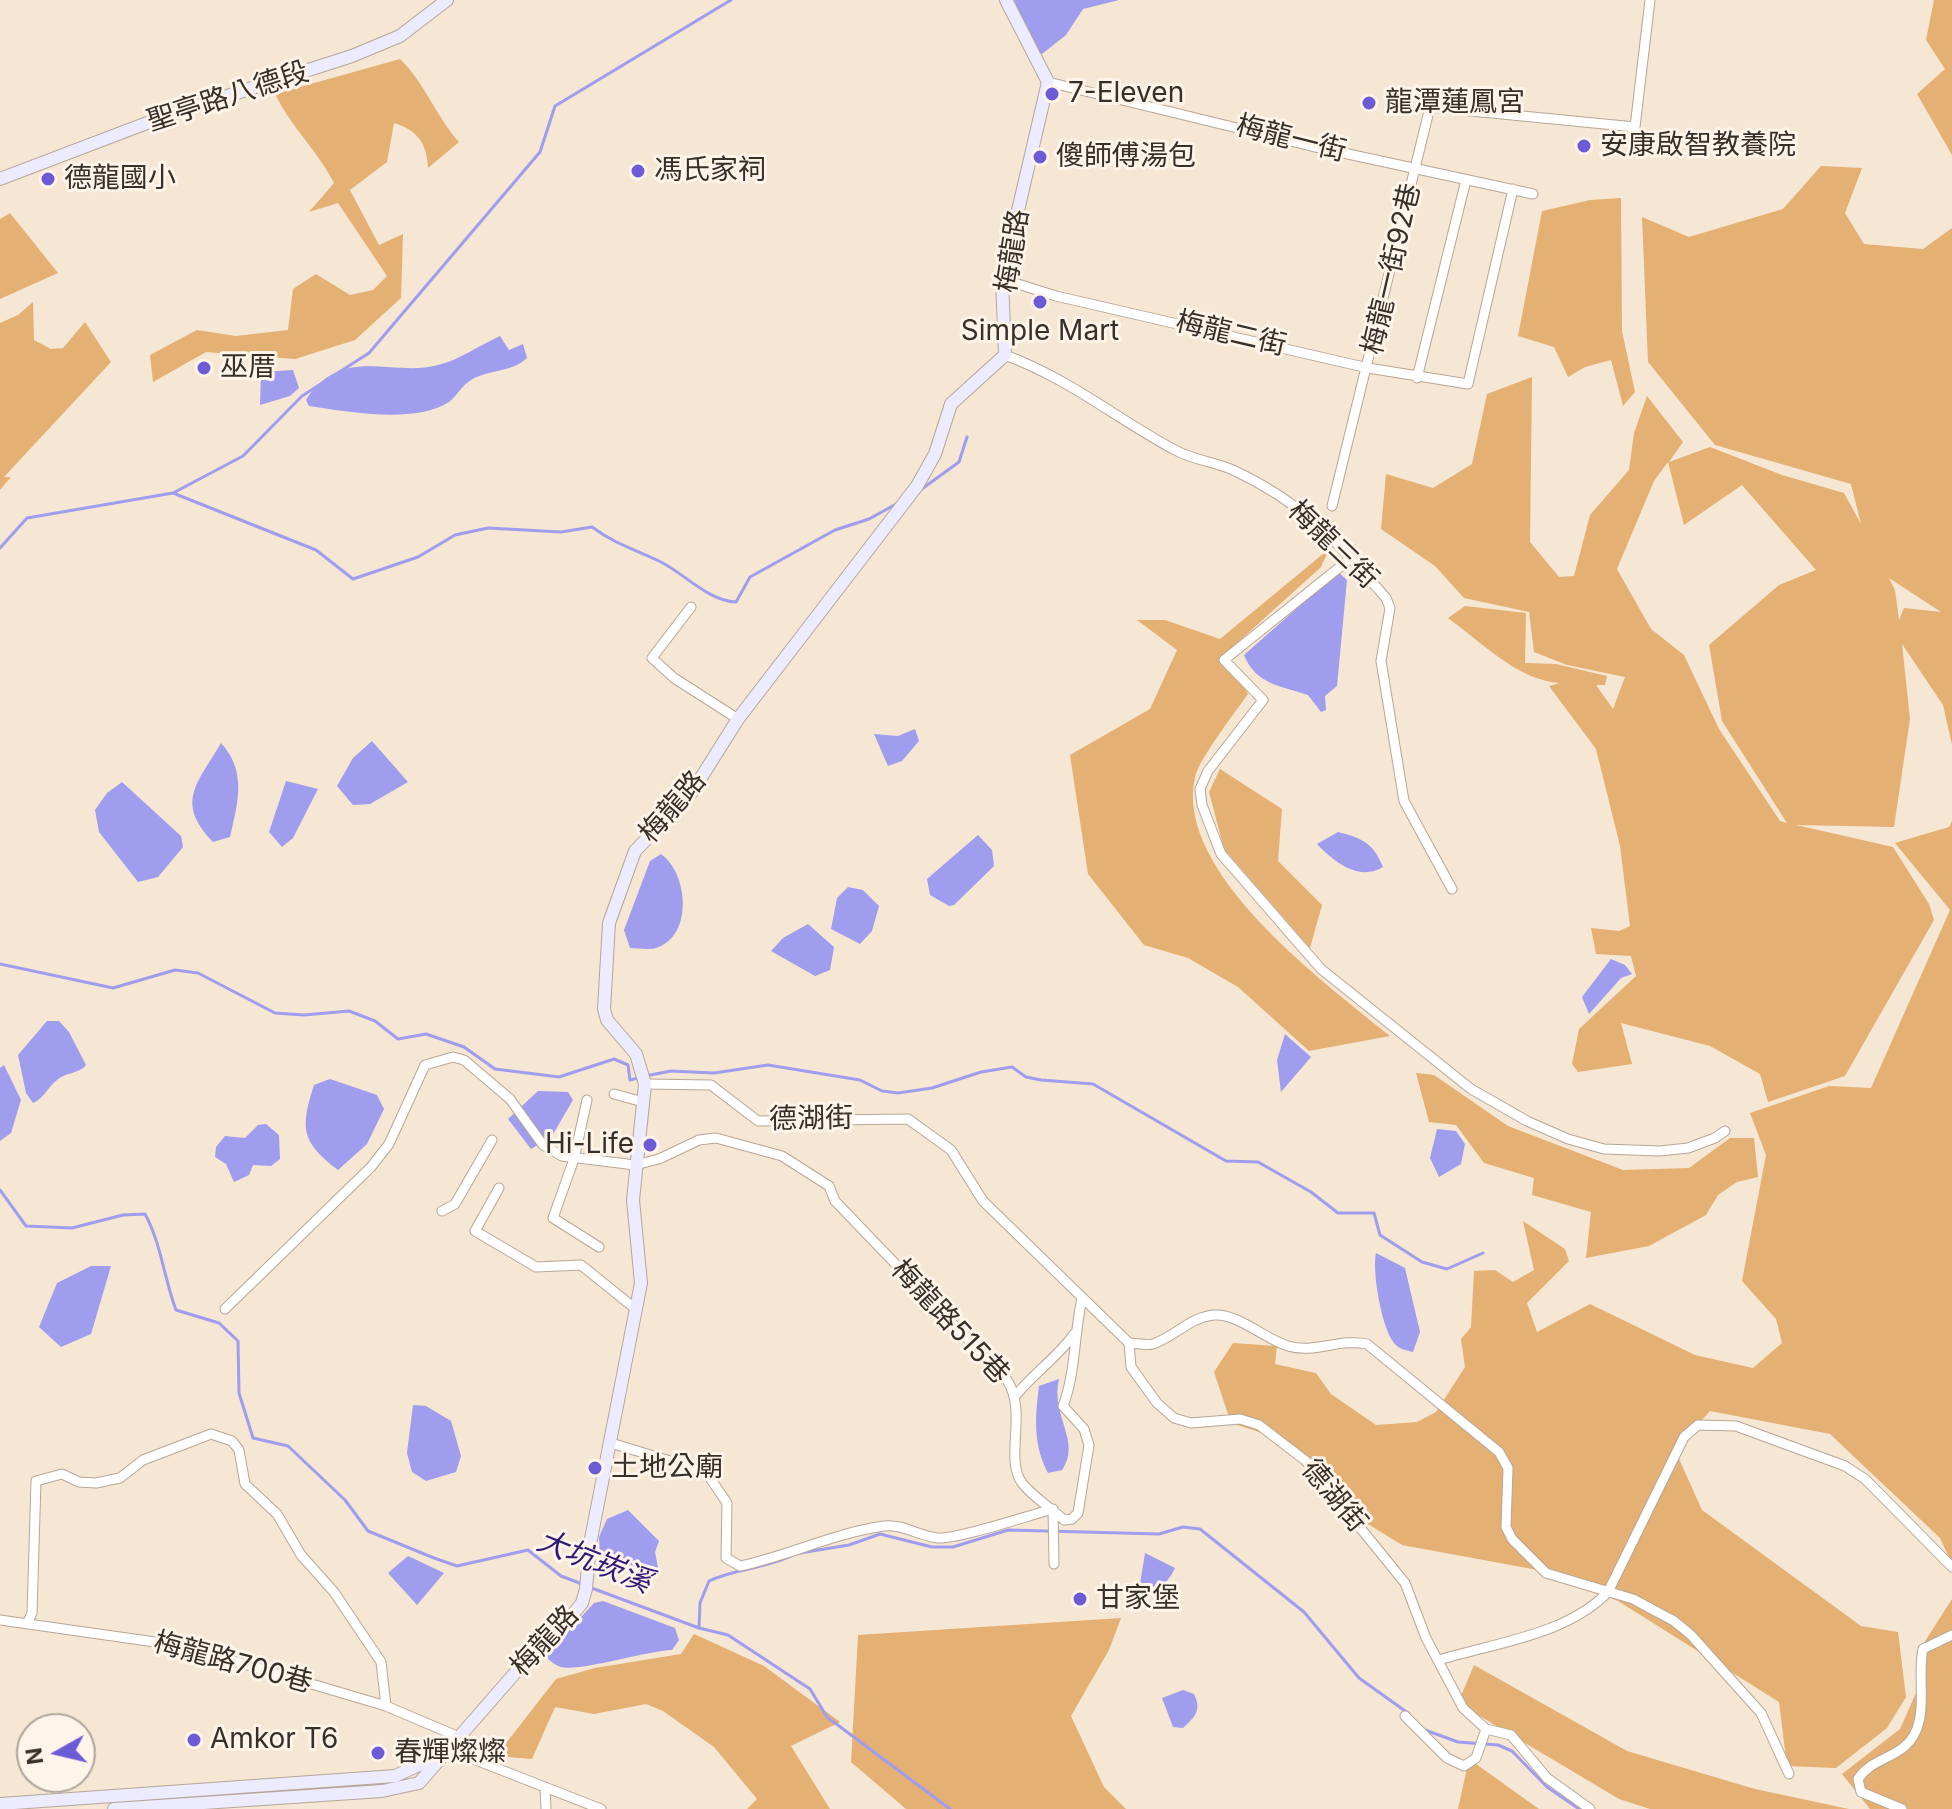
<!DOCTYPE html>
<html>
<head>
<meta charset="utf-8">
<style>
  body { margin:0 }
  #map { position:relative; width:1952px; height:1809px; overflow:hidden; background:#f6e6d4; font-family:Inter,sans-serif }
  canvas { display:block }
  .north { position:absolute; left:16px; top:1713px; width:80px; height:80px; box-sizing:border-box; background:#fef4ea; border:2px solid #aea69d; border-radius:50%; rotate:262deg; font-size:22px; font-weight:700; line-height:32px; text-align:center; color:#363029 }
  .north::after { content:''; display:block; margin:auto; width:28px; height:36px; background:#6d5bd5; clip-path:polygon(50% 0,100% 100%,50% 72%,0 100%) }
</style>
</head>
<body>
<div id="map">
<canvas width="1952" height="1809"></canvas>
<div class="north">N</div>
</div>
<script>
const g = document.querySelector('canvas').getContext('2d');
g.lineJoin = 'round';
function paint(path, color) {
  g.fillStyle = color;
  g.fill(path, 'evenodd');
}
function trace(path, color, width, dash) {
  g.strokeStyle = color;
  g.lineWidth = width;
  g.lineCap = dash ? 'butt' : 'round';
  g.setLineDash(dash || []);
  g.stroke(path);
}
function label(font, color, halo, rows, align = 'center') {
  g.font = font + ' Inter,"Noto Sans TC",sans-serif';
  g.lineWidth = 6;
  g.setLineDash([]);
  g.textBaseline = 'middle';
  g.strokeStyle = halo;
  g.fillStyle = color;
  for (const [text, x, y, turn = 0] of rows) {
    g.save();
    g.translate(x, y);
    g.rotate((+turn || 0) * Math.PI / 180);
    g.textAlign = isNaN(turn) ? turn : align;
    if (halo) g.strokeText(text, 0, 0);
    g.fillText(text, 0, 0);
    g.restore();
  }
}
paint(new Path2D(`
  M1934,0H1952V155L1917,94L1945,69L1926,40Z
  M400,59C424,82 436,116 459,142L428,168C427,143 417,130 394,123L387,162L350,190L379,245L403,234L401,298L355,340L295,359L206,352L153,382L150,355L197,330L236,336L288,330L293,289L316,274L350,295L373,290L387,276L338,203L309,212L334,183C317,150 291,127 275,94Z
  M1821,166L1862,168L1845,213L1864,244L1923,249L1952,228V745L1943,705L1902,644L1910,719L1894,827L1796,825L1893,847L1929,904L1934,920L1845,1076L1768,1102L1760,1074L1710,1046L1621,1023L1632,1064L1578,1072L1572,1064L1579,1029L1636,976L1631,956L1596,954L1591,928L1619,931L1630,926L1620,846L1596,749L1549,686L1560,683C1519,681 1481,642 1448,618L1465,606L1526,613L1525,663L1556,664L1607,676L1605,685H1596L1613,709L1625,677L1567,665L1534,652L1529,612L1464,598L1435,566L1381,529L1386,474L1433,488L1472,464L1487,394L1532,377L1530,542L1559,577L1574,576L1590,515L1629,470L1634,433L1647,396L1683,442L1669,462L1710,447L1782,475L1844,493L1861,524L1851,484L1715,445L1648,362L1642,217L1689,237L1783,209ZM1668,462L1684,525L1742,485L1816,570L1779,585L1709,645L1722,721L1787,823L1780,821L1719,729L1684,655L1651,629L1617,569L1654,481ZM1889,578L1941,612L1904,608L1899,620L1895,590Z
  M1621,198L1622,331L1635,392L1623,406L1611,360L1585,367L1568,377L1554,347L1518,336L1542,211L1590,200Z
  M10,213L58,273L0,299V219Z
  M33,302L34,340L51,349L63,348L85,322L111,362L4,477H11L0,490V323L18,315Z
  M1329,549L1321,567L1225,654L1248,694C1236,711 1199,759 1195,777C1173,872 1325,983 1390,1036L1309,1051L1238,987L1188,958L1144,945L1088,874L1070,755L1150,709L1177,650L1137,620H1165L1220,639Z
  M1220,769L1282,809L1278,861L1322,905L1310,948L1224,849L1209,792Z
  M1952,821V1564L1940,1538L1830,1434L1710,1411L1675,1450L1702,1510L1861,1626L1898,1632L1906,1697L1887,1728L1836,1768L1787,1766L1779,1702L1618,1601L1543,1571L1402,1545L1363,1521L1281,1439L1231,1423L1214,1372L1233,1343L1277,1346L1275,1364L1316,1373L1331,1394L1376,1425L1417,1422L1436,1412L1465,1367L1461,1339L1471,1327L1474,1271L1495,1270L1513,1282L1534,1270L1523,1221L1565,1249L1569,1261L1527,1303L1537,1332L1590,1304L1695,1355L1753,1368L1782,1343L1776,1319L1742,1281L1766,1155L1750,1113L1829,1086L1871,1088L1950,910L1895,843L1949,827Z
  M1416,1073L1434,1075L1508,1126L1623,1170L1689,1168L1730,1138H1754L1758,1177L1737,1182L1718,1195L1706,1215L1649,1246L1586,1258L1591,1212L1532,1195L1534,1178L1484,1163L1456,1125L1429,1122Z
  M1952,1599V1809H1870L1842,1774L1900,1729L1923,1677L1922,1646Z
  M1121,1618L1109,1650L1071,1716L1104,1787L1126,1809H906L851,1762L858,1635Z
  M694,1634L764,1666L840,1722L791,1746L830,1809H747L757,1799L714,1747L663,1711L646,1704L594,1714L555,1707L532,1759L496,1756L556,1679L595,1668L681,1654Z
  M1474,1665L1627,1751L1755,1789L1849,1809H1650L1619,1799L1458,1703Z
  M1469,1759L1539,1809H1458Z`), '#e4b073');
paint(new Path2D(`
  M1014,0H1119L1083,9L1066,35L1042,54L1032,44Z
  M500,336L509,350L523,344L527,358C511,373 489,369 471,380C462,385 457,396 449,402C415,424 348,412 309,406L306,400C342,344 393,378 438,365C459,360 480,345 500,336Z
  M293,370L299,388L290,396L260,405L261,372Z
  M1338,572L1347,580L1337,686L1325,696L1326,710L1321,712L1308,695C1282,686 1256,685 1244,655Z
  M915,729L919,741L902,761L888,766L874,734L898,736Z
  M372,741L408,782L370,804L353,805L337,786L353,758Z
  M221,743C247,771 238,803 230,837L213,842C175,802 197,784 221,743Z
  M286,781L318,789L293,838L282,847L269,832Z
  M122,782L181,836L183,847L158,877L138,882L99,832L95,810L107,793Z
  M1338,832C1363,838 1374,844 1383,867C1359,882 1333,861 1317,844Z
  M978,835L992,850L994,866L954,905L949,906L930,895L927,879Z
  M661,854C688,873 694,936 656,948C649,950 638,948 630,948L624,930L650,861Z
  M848,887L863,890L879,906L872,931L860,944L831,929L837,898Z
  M808,924L834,947L830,970L815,976L771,951L783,938Z
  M1611,959L1625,965L1632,974L1621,978L1589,1014L1582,997Z
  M47,1021H59L69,1032L86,1065C79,1074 66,1072 57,1080C47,1088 44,1098 33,1103L26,1093L18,1055Z
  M1285,1034L1311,1057L1281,1092L1277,1060Z
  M4,1065L21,1100L11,1133L0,1141V1068Z
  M330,1079L377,1095L384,1109L367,1144L338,1170C301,1142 300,1128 314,1085Z
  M538,1091L568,1092L573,1100L552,1136L531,1149L508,1119Z
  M266,1124L279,1135L280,1159L271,1166L253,1165L249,1175L234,1182L226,1164L215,1157L216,1147L225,1136L245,1138L258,1125Z
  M1437,1129L1456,1131L1465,1144L1461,1164L1439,1177L1430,1158Z
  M1376,1253L1405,1268L1420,1332L1413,1352C1405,1350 1397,1349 1392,1340C1381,1323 1372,1271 1376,1253Z
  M91,1266H111L91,1334L61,1347L39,1327L57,1283Z
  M1059,1379C1050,1416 1082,1441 1062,1470L1048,1473C1033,1445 1035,1417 1039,1386Z
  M413,1405L426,1406L451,1421L461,1456L456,1472L426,1481L412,1472L407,1453Z
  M628,1510L659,1541L655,1552L659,1573L648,1585L630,1579L627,1567L600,1556L599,1537L607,1519Z
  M1145,1553L1175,1568C1167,1585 1157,1591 1139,1590Z
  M408,1556L444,1573L417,1605L388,1573Z
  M603,1601L675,1628L679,1640L672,1650C645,1651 580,1672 561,1667C555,1665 550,1661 545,1656L594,1603Z
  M1183,1690L1194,1694C1202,1710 1195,1717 1183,1728L1173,1727L1162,1698Z`), '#a09cee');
trace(new Path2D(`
  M919,491L959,462L967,437
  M173,493L316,550L353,579L418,557L455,535L488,528L561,532L592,527C615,544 634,549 659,561C684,573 708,601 736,602L750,577L835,530L869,519L898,503
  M0,548L27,518L173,493L243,456L302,396L369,353L540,152L555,106L731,0
  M0,964L113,988L175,970L198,973L275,1013L304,1015L349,1011L375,1021L398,1039L426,1034L464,1047L495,1069L559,1077L614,1059L628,1065L630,1080L638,1078
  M645,1076L671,1071L714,1073L768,1065L860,1080L882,1091L898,1093L932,1088L981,1072L1012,1067L1026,1077L1041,1080L1093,1084L1226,1161L1258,1162L1311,1192L1338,1213H1374L1380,1235L1422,1262L1447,1269L1483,1253
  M0,1190L26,1226L72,1228L123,1215L145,1214C161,1243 164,1278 176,1310L219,1323L238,1341L239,1393L253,1438L288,1446L345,1500L368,1531L434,1558L457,1566L528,1550L561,1576L582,1584
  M800,1553L849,1545L880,1534L932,1547H953L1008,1530L1159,1534L1183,1527L1200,1529L1304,1612L1359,1678L1408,1713
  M589,1587L699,1628L728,1635L810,1689L827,1717L950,1809
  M699,1628L700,1603L709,1581C736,1568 766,1569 793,1555
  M1425,1730L1458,1742L1498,1745L1512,1751L1547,1787L1579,1809`), '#a09cee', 3);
const street = new Path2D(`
  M1048,82L1311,146L1533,194
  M1002,279L1056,296L1368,368L1468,384L1513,189
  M1005,355C1068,378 1117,419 1175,450C1193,460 1215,462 1233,470C1304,503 1336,541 1386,598L1390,608L1381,661L1404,801L1452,889
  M1417,378L1466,180
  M1332,506L1430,107L1635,127L1650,0
  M1351,558L1224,660L1263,700L1208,771L1200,789L1202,805L1221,854L1321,969L1471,1089L1527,1121L1568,1139L1604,1149L1660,1151L1688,1148L1715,1138L1725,1131
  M691,607L652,658L674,678L738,719
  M645,1084L711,1085L758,1121L908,1119L951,1150L983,1201L1129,1343L1131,1367L1157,1403L1174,1418L1191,1423L1240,1419L1259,1425L1306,1461L1405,1583L1426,1638L1463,1708L1486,1729L1511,1735L1547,1778L1590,1809
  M614,1094L643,1102
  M587,1100L574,1159L553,1218L599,1247
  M499,1188L475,1231L536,1267L581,1265L637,1310
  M442,1211L455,1204L492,1140
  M225,1309L371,1167L389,1144L425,1065L453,1057L464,1060L510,1099L543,1145L562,1156L635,1165L659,1159L699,1140L716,1138L782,1156L829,1186L835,1201L1007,1380C1028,1412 1004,1458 1022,1483C1033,1497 1051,1508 1064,1520L1072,1519L1078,1513L1089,1445L1084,1429L1063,1406C1076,1372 1074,1334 1082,1298
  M1129,1343C1136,1343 1147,1346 1153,1344C1176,1336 1190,1317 1214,1315C1237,1313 1265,1339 1288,1346C1314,1354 1340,1338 1367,1344L1499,1452L1508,1468L1506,1527L1512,1539L1546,1573L1633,1599L1674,1621L1691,1635L1761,1713L1789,1774
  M1017,1394C1035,1372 1057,1358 1074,1334
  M611,1443L706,1472L727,1503L726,1558L740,1566C788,1556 834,1533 884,1526C903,1524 919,1536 938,1538C956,1540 1030,1515 1053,1509L1054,1564
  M0,1620L183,1646L386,1706L459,1737
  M27,1624L32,1613L36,1481L62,1474L79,1482L96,1483L120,1478L143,1460L211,1434L232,1441L239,1450L245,1484L277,1514L301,1555L334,1592L381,1662L386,1706
  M1439,1660C1494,1643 1567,1635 1608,1592L1684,1437L1698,1425L1736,1426L1845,1466L1865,1479L1952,1567
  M1405,1716L1447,1758L1464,1766L1476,1758L1486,1729
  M450,1750L601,1809
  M545,1787L546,1809
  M1902,1809L1861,1792L1858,1779C1870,1761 1888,1760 1904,1747C1932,1724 1916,1680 1923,1649L1952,1635`);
const secondary = new Path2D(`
  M0,179L168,115L352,56L400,36L447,0
  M0,1804L395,1776L443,1754
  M114,1809L382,1791L419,1783L515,1673L566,1623L582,1603L586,1589L590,1544L641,1283L633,1200L645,1084L636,1054L607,1020L604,1009L609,923L635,851L692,792L738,719L917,486L935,454L951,404L1005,355L1002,279L1048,82L1006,0`);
trace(street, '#b6a797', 11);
trace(secondary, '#b6a797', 14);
trace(street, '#fff', 9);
trace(secondary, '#ecebff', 12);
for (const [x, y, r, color] of [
  [1052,94,8,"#6d5bd5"],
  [1369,103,8,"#6d5bd5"],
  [1584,146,8,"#6d5bd5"],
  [1040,157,8,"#6d5bd5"],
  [638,171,8,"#6d5bd5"],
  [48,179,8,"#6d5bd5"],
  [1040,302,8,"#6d5bd5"],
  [204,368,8,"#6d5bd5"],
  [650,1145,8,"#6d5bd5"],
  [595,1468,8,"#6d5bd5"],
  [1080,1599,8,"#6d5bd5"],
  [194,1740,8,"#6d5bd5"],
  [378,1753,8,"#6d5bd5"]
]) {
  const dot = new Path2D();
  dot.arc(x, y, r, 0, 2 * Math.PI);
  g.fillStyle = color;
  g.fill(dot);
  trace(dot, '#fef4ea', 3);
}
label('28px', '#363029', '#fef4ea', [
  ["7-Eleven",1068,94],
  ["龍潭蓮鳳宮",1385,103],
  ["安康啟智教養院",1600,146],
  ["傻師傅湯包",1056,157],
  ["馮氏家祠",654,171],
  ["德龍國小",64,179],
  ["Simple Mart",1040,332,"center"],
  ["巫厝",220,368],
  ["Hi-Life",634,1145,"right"],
  ["土地公廟",611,1468],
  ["甘家堡",1096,1599],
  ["Amkor T6",210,1740],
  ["春輝燦燦",394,1753]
], 'left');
label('28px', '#363029', '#fef4ea', [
  ["聖亭路八德段",228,97,-18],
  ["梅龍一街",1291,139,14],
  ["梅龍路",1013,251,-81],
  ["梅龍一街92巷",1392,269,-77],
  ["梅龍二街",1231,334,13],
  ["梅龍三街",1333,545,44],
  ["梅龍路",673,807,-49],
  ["德湖街",811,1119,-1],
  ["梅龍路515巷",950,1322,47],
  ["德湖街",1334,1496,50],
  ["梅龍路",545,1641,-47],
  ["梅龍路700巷",233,1663,15]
]);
label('italic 30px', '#301977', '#fef4ea', [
  ["大坑崁溪",594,1562,22]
]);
</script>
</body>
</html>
